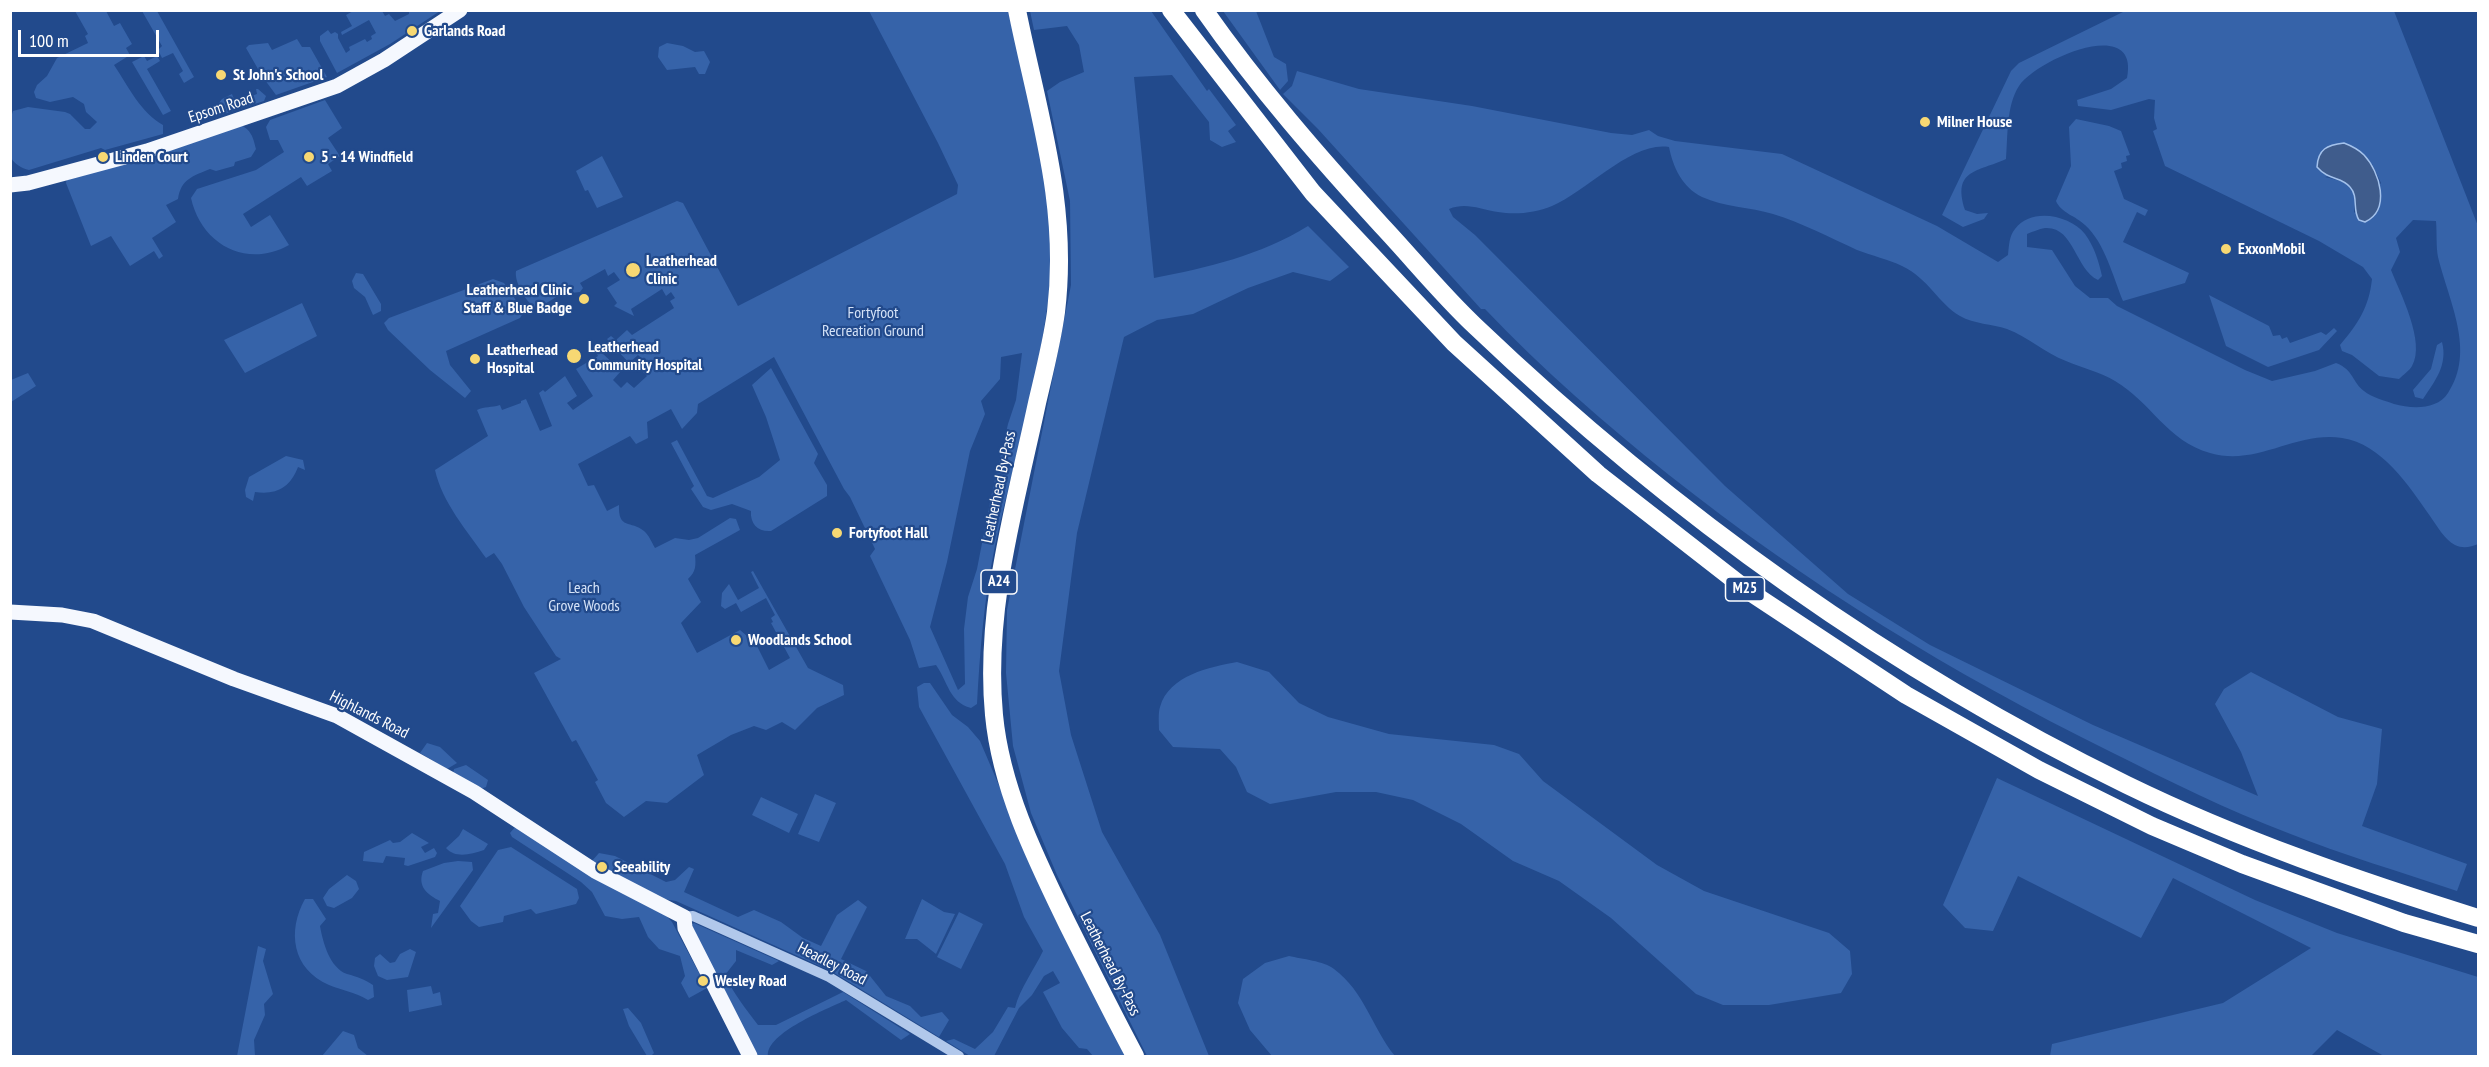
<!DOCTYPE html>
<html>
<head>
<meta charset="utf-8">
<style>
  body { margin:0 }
  #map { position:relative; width:2489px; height:1067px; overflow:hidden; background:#224a8c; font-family:"PT Sans Narrow",sans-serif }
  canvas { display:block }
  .frame { position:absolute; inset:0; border:12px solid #fff; pointer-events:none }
  .scale { position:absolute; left:18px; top:30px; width:141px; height:27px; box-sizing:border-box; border:3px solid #fff; border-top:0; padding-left:8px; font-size:18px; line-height:21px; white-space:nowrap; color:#fff; -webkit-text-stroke:4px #224a8c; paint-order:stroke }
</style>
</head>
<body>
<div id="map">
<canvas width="2489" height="1067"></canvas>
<div class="frame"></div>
<div class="scale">100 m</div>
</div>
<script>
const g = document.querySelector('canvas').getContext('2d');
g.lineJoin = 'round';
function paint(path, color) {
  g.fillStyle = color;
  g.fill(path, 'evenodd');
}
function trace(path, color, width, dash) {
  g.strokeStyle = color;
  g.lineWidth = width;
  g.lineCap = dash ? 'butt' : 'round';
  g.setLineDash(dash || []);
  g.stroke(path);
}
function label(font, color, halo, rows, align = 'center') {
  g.font = font + ' "PT Sans Narrow",sans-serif';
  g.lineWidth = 4.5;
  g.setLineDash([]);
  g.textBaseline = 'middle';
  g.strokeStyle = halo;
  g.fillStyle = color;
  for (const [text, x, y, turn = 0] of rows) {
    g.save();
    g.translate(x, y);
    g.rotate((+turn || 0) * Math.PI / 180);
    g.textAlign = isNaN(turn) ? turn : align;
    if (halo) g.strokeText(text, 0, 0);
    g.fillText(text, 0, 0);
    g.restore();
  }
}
paint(new Path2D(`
  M355,10L382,11L385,16L389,14L395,21L409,14V11H440L390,44L337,73L320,41V36L328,30L331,34L335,32L338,34V38L346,53L350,50L349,47L365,39L367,42L372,39L371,36L376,33L369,20L342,35L341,32L352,26L346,15Z
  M75,11H106L114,26L120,23L132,44L126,48L130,55L114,65C128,86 141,113 163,125V134L105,150L101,148L29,170C21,168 15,164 11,158V117L13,111L28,107L65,112L70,114L85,129H90L97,122L86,112L84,104L73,97L50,102L36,98L34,92L37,85L47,76L57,58L88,43L85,36L88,34Z
  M142,11H157L194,77L184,83L179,74L183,71L173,53L162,58L158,50L162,46Z
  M869,11H1008C1028,94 1057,183 1051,270C1044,364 1015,454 995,546C984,599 980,650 977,704L971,708C949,702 948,682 936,665L919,668L910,640L870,556L875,549L850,497L844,489L774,357L698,404L697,413L682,429L671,409L647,422L648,438L636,444L630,436L578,464L588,486L594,485L607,511L619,505C618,530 631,520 644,531C649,535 652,543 655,548L675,538L689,540L698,538L730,518L736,519L740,530L695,555C696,565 696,572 688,579L701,602L681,623L697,653L740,630L747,636L751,634L769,670L790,658L771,623L773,622L771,618L775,615L766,598L741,612L736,603L725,609L721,606L722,593L729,584L738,600L759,588L751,572L753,571L808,668L843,685L844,695L817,708L795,730L782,722L766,730L754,726L731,735L697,755L704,775L667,803L646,801L624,817L606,803L595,782L598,780L576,740L572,742L534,673L561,659L556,656L524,607L502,564L494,553L486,558C467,531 442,502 435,470L488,436L477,410C485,406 491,408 500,405L502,410L521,403V401L526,399L540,431L552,426L539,393L543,390L545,392L565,376L577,396L567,403L573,410L593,396L576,369L598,356L597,354L600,351L621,371L613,380L621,388L627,382L634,388L647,376L640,369L646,363L638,355L629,363L607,339L611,336L616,340L627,330L632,335L674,308L670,301L675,298L671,292L666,296L662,289L631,309L634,316L614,306L617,303L607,288L620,280L614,272L608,276L605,269L580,283L583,288L580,292L561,294L537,309C527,304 514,282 516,271L677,201L683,203L738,306L957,194L958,185L938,143ZM1022,353L1016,400L1008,424L991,497L977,569L968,597L964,629L965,684L958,690L930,627L947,562L970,451L985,414L981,401L1000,379L1001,357Z
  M1030,11H1151L1207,91L1209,89L1236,125L1228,131L1236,142L1222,147L1210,140L1209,122L1172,75L1134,77L1154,278C1207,268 1261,255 1308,226L1349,267L1330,281L1293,272L1248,288L1193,314L1157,320L1124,337L1077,533L1059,671L1071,735L1102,832L1160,935L1209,1056H1147L1057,875L1031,813L1013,746L1006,673L1007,610L1071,285L1070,201L1047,91L1060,82L1084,72L1079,45L1067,26L1034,30Z
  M1223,11H1256L1274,57L1286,64L1288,81L1280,90Z
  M2125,11H2394L2478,226V544C2471,547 2463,549 2455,545C2445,540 2437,526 2430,516C2409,486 2382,444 2342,438C2295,431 2257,467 2210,453C2167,441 2151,402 2115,381C2100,372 2082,368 2066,361C2045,353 2028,337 2007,329C1992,324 1974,324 1960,316C1938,303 1929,279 1902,266C1888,259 1872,256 1857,250C1829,237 1802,223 1773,214C1750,207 1724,207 1702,197C1682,187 1673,167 1669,147C1632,141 1587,191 1552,206C1535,213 1515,215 1498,212C1479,209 1466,202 1449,209L1453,217L1475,235L1725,486L1848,594L1930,645L2093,725L2258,796L2241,752L2215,704L2224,689L2251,672L2338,717L2382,729L2377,784L2362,826L2467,864L2457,891C2401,872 2343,855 2288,833C2227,810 2169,781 2111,752C1951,673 1808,585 1669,475C1604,423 1542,369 1485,309H1481L1318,129L1283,94L1292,86L1297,71L1359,89L1472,106L1611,133L1632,135L1649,130L1658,136L1675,141L1782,154L1937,226L1998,262L2008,255C2009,246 2009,236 2015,229C2031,207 2070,215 2085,234C2094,246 2099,262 2102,276L2098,280C2075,269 2074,226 2045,228C2039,229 2032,232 2027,234V247L2052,250L2075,286L2090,298H2108L2117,306L2245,370L2272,381L2315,371L2336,363C2354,370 2352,382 2364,391C2371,397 2386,401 2394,404C2412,409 2437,410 2448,393C2476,351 2449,302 2438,257C2436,247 2437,233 2436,221L2413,220L2396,238L2400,252L2391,270C2400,293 2426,342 2412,366C2410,370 2403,375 2399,379L2379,376L2352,355L2342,351L2340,345C2358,324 2369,307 2372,279L2363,267L2319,241L2165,166L2153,131L2157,129L2154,118L2155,100L2149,99L2111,110L2078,106L2077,100L2111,89L2127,78C2140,14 2036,60 2019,86C2006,106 2008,137 2006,159C1978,172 1952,169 1965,210L1977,214L1988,213L1984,219L1963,227L1942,215L2011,71L2019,63ZM2372,164L2381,183L2354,213C2357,187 2349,182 2325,177Z
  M297,39L302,47H310L327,77L276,95L262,76L246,48L249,45L268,43L272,50Z
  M667,43L683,46L695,52L704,51L710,62L705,74H699L695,67L667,70L658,57L659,47Z
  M144,56L147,61L157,56L160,61L147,69L171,111L163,115L132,62Z
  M256,89H258L266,96L264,101L218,116L216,107L222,99L232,94L235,102L257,94Z
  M325,100L342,128L328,138L340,156L328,164L332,171L307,186L301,177L243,214L251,227L270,215L289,245C246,269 201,244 191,198L197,189L256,170L284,152L278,140H270L266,127L270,120Z
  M2076,119L2109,126L2121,131L2130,155L2126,156L2127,161L2121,163L2122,168L2114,171L2124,199L2148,210L2145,216L2137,212L2123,242L2189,273L2185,283L2123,301C2113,277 2105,243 2085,225C2076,216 2061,213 2056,201L2071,166L2069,127Z
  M239,124C251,130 253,136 256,149L251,157L235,162L234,166L216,171L210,169C193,176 181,179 178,199L166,205L176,222L152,238L163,256L159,259L154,251L130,266L111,236L91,246L66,183L67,178Z
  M602,156L623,197L597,208L588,190L585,191L576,171Z
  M356,273L363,274L381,304V311L373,315L365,297L354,288L352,281Z
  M493,279L504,283L524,312L520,318L446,351L450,365L471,391L465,398L430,370L388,330L384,323L389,318Z
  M2209,295L2269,326L2273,336L2280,335L2282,339L2287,337L2290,343L2321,332L2326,335L2334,328L2337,331L2319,350L2268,367L2226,346Z
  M302,303L317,336L245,373L224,340Z
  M2442,342C2448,365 2435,381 2423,399L2415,397L2413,390L2431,369L2437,345Z
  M771,368L818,454L814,463L827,485V496L771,531C758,532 750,524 751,511L732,504L711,510L703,507L691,489L694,486L671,443L677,440L707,496L713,498L759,477L780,460L766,417L752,385Z
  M28,373L36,386L11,402V380Z
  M286,456L303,460L305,470L298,467C290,488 276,495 255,492L253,501L246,497L245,490L249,477Z
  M1237,662L1269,672L1299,703L1328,717L1389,734L1494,745L1519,754L1543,781L1657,865L1704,891L1829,933L1850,951L1852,974L1841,993L1769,1005H1723L1696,994L1611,918L1559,881L1513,861L1461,824L1413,800L1376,792H1336L1270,804L1247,792L1236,767L1220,749L1173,747L1159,730C1159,723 1158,713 1160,707C1169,675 1210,667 1237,662Z
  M924,683H930L952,715L968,727L980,741L1012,816L1128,1056H1093L1087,1049L1079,1048L1062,1028L1043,992L1060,983L1053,971L1044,976L1032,995L1019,1008L994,1056H970L946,1041L954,1039L975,1049L993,1032L1008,1007L1015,1008C1020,988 1034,970 1043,951L1024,917L1005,864L919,707L917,687Z
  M427,743L440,747L457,763L447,769L420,753Z
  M466,765L488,780L486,787L478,790L453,773L454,769Z
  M1997,778L2255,900L2337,933L2478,977V1056H2384L2337,1030L2311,1056H2050L2052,1044L2223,1003L2311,948L2173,878L2141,938L2018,876L1993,931L1965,928L1943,905Z
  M815,794L836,803L819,842L798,834Z
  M761,797L798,814L789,833L752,815Z
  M516,826L661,910L672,922L707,988L689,998L681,983L685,976L680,956L659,949L648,937L639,917L622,919L605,916L592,892L581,882L512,837L510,833Z
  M463,829L488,844L484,850C471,854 456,859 446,848L459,836Z
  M412,833L429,843L421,847L425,853L434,848L437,853L435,857L408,866L404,865L405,858L386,856L383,863L363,861L364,852L390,840L393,843L400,842Z
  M511,847L577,889L579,898L576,904L536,914L531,909L504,916L503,922L479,927L471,921L460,906L498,850Z
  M599,853L615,856L666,882L675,880L689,867L694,869L684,892L738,917L754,910L781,922L803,938L821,946L837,915L858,900L867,907L841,959L866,971L886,996L910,1006L921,1017L942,1012L949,1020L939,1037L831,971L676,901L663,899L591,862Z
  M458,861L472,862L473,870L431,928L433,914L438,913L440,901C428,895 417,887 423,871L444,863Z
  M347,875L356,881L359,889L352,898L334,908L327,906L323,898L329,889Z
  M305,899H313L326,919L320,926C323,943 330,968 347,974C358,977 364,979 373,985L374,997L368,1000C353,991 343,991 329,985C292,969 287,931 305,899Z
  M922,899L944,912L955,914L936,954L917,939H905Z
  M959,912L983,924L961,969L937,957Z
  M694,923L779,961L772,965L736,950V961L725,975C733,993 746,1009 758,1025H776L843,992L910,1034L901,1040L846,1000C827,1009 766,1033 768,1056H757L691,925Z
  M258,946L266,949L263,961L273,994L264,1004L265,1015L254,1040L255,1056H237Z
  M410,949L416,952L408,977L387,980L378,976L374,966L375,958L380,954L390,963L395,962L400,954Z
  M1289,956C1302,959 1324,961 1334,969C1365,992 1372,1028 1395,1056H1272L1250,1030L1238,1003L1243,979L1265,963Z
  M431,986L433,994L440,992L442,1005L409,1012L407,990Z
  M628,1008L641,1023L654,1053L651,1056H647L629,1026L623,1009Z
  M343,1031L354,1035L358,1048L368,1056H322Z`), '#3663a9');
const water = new Path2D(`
  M2344,143C2352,146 2358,149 2364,155C2380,172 2391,210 2365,222L2359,220C2352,210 2359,197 2350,187C2341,176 2329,181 2317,167C2318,149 2327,145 2344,143Z`);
paint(water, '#3f5c8c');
trace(water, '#a4c2ec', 1.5);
trace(new Path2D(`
  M684,917L693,916L829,977L959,1056`), '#b1c8eb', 10);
trace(new Path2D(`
  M10,185L28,183L147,151L337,86L384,60L460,10
  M10,612L62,615L93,621L234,679L337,716L474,792L595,871L684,917L685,928L750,1056`), '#f5f8fe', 15);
trace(new Path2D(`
  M1017,10C1038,114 1069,204 1056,312C1052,342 1044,373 1037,403C1015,506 984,609 994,715C1001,789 1036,859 1068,925C1090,969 1112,1013 1135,1056
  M1171,10L1313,193L1454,343L1598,474L1747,590L1906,695L2039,770L2152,826L2242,864L2404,923L2478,944
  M1204,10C1258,87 1319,157 1382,226C1413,259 1442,295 1475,326C1670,512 1885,667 2127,785C2240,840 2359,881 2478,918`), '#fff', 18);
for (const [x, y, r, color] of [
  [412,31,6,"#f7d873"],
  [221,75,6,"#f7d873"],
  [1925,122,6,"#f7d873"],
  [103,157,6,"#f7d873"],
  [309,157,6,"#f7d873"],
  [2226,249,6,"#f7d873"],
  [633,270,8,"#f7d873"],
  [584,299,6,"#f7d873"],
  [574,356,8,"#f7d873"],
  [475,359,6,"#f7d873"],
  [837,533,6,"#f7d873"],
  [736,640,6,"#f7d873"],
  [602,867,6,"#f7d873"],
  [703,981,6,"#f7d873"]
]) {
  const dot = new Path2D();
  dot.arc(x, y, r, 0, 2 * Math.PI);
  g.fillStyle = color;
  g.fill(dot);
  trace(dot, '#224a8c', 2);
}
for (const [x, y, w] of [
  [999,582,36],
  [1745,589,39]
]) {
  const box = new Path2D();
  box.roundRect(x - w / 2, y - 12, w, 24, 4.5);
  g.fillStyle = '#224a8c';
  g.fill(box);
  trace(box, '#fff', 1.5);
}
label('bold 15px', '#fff', null, [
  ["A24",999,582],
  ["M25",1745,589]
]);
label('bold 16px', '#fff', '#224a8c', [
  ["Garlands Road",424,31],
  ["St John's School",233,75],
  ["Milner House",1937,122],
  ["Linden Court",115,157],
  ["5 - 14 Windfield",321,157],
  ["ExxonMobil",2238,249],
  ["Leatherhead",646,261],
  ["Clinic",646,279],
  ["Leatherhead Clinic",572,290,"right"],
  ["Staff & Blue Badge",572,308,"right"],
  ["Leatherhead",588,347],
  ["Community Hospital",588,365],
  ["Leatherhead",487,350],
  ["Hospital",487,368],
  ["Fortyfoot Hall",849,533],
  ["Woodlands School",748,640],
  ["Seeability",614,867],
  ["Wesley Road",715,981]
], 'left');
label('16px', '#fff', '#224a8c', [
  ["Epsom Road",221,108,-18],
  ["Leatherhead By-Pass",999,487,-78],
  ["Highlands Road",369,715,27],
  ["Headley Road",832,964,27],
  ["Leatherhead By-Pass",1110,964,63]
]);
label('16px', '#d5e3f8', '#224a8c', [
  ["Fortyfoot",873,313],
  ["Recreation Ground",873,331],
  ["Leach",584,588],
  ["Grove Woods",584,606]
]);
</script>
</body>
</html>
